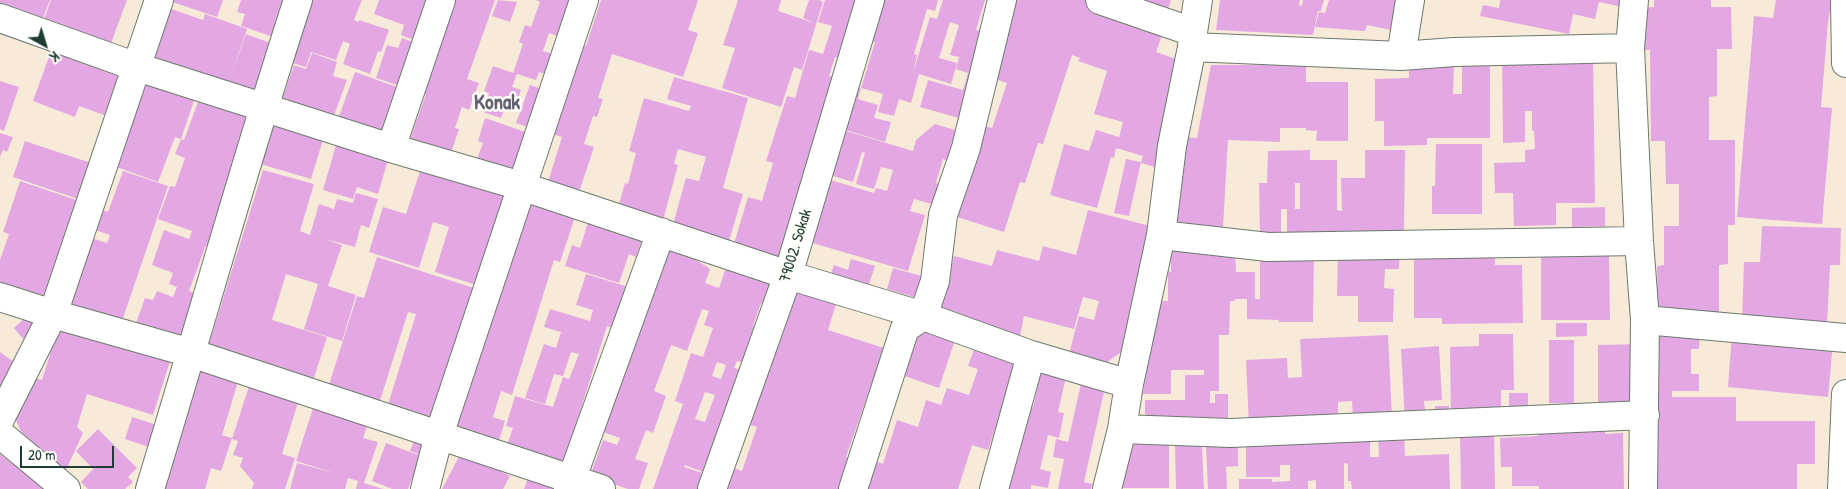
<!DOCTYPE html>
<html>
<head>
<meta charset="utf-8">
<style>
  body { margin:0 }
  #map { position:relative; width:1846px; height:489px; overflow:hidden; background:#f8ead8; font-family:"Patrick Hand",sans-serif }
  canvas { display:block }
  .north { position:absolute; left:20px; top:20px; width:50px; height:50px; -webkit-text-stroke:4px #fdfcf7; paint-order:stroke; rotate:141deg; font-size:14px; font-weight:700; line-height:20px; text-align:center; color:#1f3d34 }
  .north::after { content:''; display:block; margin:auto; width:18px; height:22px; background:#1f3d34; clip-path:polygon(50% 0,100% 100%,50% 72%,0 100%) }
  .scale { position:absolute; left:20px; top:446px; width:94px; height:22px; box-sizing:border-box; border:2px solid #1f3d34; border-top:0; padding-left:6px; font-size:15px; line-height:18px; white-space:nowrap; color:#1f3d34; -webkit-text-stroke:4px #fdfcf7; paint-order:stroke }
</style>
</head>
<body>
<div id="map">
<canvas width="1846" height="489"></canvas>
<div class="north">K</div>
<div class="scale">20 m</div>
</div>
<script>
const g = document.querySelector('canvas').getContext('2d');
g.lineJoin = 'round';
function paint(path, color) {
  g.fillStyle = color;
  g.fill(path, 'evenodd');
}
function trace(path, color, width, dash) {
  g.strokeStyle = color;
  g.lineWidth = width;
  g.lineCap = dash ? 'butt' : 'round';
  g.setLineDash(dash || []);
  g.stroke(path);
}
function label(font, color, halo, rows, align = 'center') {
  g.font = font + ' "Patrick Hand",sans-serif';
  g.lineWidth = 5;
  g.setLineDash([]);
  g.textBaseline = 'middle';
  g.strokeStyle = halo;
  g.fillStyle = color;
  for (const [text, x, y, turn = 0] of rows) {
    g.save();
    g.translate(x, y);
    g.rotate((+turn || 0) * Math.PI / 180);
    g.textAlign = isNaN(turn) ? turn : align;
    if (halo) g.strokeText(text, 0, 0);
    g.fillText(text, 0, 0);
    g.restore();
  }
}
paint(new Path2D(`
  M0,0H50L41,23L0,8Z
  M51,0H127L110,46L43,22Z
  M173,0H223L217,17L172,2Z
  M241,0H291L279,39L241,26L245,14L237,12Z
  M305,0H362L354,20L359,22V20L389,30L381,52L378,51L370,74L343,64L350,44L343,41L336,60L311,52L306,67L283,60Z
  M379,0H434L419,42L401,35L404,25L374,14Z
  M449,0H495L467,79L479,83L469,110L462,107L455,128L459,129L450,156L409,142L426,94L417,92Z
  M498,0L517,2L510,22L492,16Z
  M536,0H569L557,36L549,33L543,51L556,55L549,75L539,72L536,80L517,74L512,87L521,90L514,110L505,107L501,118L483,112L489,93L484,91L493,66L513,73L523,44L519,42L525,25L531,27L540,2Z
  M601,0H698L688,30L698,33L683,77L612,54L598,98L603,99L597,117L593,116L584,144L594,147L579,192L548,182L562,137L543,131L572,42L586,46Z
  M738,0H781L778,11L814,23L803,18L809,0H819L823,2L802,70L794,67L781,107L722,88L735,48L723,45Z
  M825,0H856L839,58L835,57L829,76L836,78L786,262L733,247L748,197L762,201L773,163L766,161L787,96L795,98L809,50L823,54L832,26L818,22Z
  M877,0H938L935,11L927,9L914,54L917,55L913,73L930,17L937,19L943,0H985L976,30L991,34L966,120L920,107L928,80L963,90L968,73L956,69L959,57L950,55L959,25L950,22L939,58L957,63L951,84L919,74L911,103L899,99L894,116L878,112L883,94L861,88L875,42L865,40Z
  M1008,0H1084L1141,18L1164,29L1156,52L1179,60L1169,90L1161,133L1162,169L1141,163L1143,156L1116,148L1114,158L1111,157L1097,208L1050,195L1064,144L1089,151L1096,130L1119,137L1123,122L1094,114L1107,71L1078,61L1080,58L1072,55L1043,144L1038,143L1025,183L1020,182L1004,232L948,214L977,124L992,128L1007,83L992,78Z
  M1121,0H1171L1166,14Z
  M1220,0H1300L1299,5L1302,6L1303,0H1324L1321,11H1318L1313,35L1216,30Z
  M1329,0H1396L1391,30L1367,25L1365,31L1315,27L1319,12L1325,13Z
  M1500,0H1624L1623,7L1599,2L1595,19L1573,14L1569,34L1480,16L1483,5L1499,8Z
  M1654,0H1711V7H1731L1732,49H1717V96L1709,97V140H1735V225H1728V264L1719,265V315H1658L1657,266L1664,265V226H1679V184H1666L1665,141H1651L1650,50H1639V8L1654,7Z
  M1776,0H1832L1828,22L1821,107L1832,108L1822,224L1737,217L1754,16L1773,18Z
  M163,6L203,20L205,14L247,29L230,79L246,34L273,44L255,94L145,57Z
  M402,38L421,45L406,88L376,78L387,45L398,48Z
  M51,51L121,77L107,116L79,106L75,117L33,101Z
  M312,53L337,62L333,76L347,80L333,118L282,100L294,65L306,69Z
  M1593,53L1595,203H1556V225L1514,226L1513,193H1495L1494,163L1525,162V150L1535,149L1534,131H1532V111H1525V142L1503,143L1502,58Z
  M1490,56V138H1427V145L1384,146V121H1375V79L1409,78V64H1454L1453,94H1462V57Z
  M1211,65H1306V82H1348V141H1316L1317,131L1306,130V128H1280V142L1228,140L1223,227L1172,225L1177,137L1197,138Z
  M355,72L405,90L389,137L338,119Z
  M145,74L197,92L181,139L175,137L158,182L111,165Z
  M674,77L748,98L723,188L743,194L728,244L672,228L686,178L699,181L706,157L678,149L674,164L678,165L662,224L617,211L625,183L628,184L636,153L629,151L644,98L689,111L691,106L667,99Z
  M0,81L19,87L4,131L0,129Z
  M848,84L861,88L858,99L878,105L874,118L891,122L885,142L836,127Z
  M530,85L547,91L533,129L516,123Z
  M202,91L256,110L208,246L206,245L189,291L200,295L183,342L135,326L145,298L153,300L157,291L173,297L177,287L169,284L173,273L152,265L164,230L189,239L192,231L158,219L170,186L175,187L185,158L175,154L181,139L184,140Z
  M275,115L326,130L311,179L260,164Z
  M485,118L534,135L518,177L476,162L483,143L478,141Z
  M935,124L965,133L955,163L943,159L936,183L942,185L935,205L914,199L910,211L925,215L908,271L809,242L827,179L874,193L876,188L887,191L893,170L881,167L874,189L856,184L865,153L862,152L853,182L823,173L836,128L913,151L916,140Z
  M0,133L13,137L7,152L3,150L0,157Z
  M338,138L390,153L378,194L357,187L353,199L323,190Z
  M25,141L91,163L78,199L13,177Z
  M1436,144H1482V214H1432V186H1435Z
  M1310,150V160H1337V210L1342,211L1341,178H1365V150H1405L1404,232H1287V209H1281V235H1260L1259,183H1267L1268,151ZM1295,183H1300V209H1295Z
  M1126,159L1141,162L1129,216L1114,213Z
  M422,165L515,194L486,288L435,272L449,227L433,222L419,268L369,252L383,207L406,214Z
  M263,170L314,184L300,231L310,235L319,204L334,209L337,199L353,203L356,193L378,199L369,228L361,225L355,247L325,239L342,245L328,286L356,295L342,341L304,329L318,284L286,274L272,320L327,337L311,387L208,347Z
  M123,171L168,186L120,327L61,307L85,236L107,243L110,235L92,229L100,209L108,212Z
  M20,181L82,202L48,303L0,286V260L9,234L3,232Z
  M522,194L577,211L560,262L554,260L512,395L501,391L493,417L505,421L498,444L448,428Z
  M1605,207V226L1572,227V208Z
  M1088,210L1154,227L1121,352L1106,363L1069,354L1079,316L1094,320L1099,301L1083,297L1074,329L1024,316L1020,336L938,315L954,256L992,266L997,250L1039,261L1043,246L1076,255Z
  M590,216L644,233L636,257L629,254L619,283L565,266L572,245L580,248Z
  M1762,226L1841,228L1840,265H1830L1827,324L1742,321L1744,262H1760Z
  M670,243L710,269L705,283L719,288L728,262L773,277L764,303H761L753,326L760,329L747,364L737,361L734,368L741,370L710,459H708L703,472L685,465L684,467L705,474L700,489H653L683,404L675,401L691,353L703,357L713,328L704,325L709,311L702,309L687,351L671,345L654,391L666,396L653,433L646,430L635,459L648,463L639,489H628L590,476L603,440L617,445L620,438L600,431L627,331L639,334ZM717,362L726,365L721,379L712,376ZM705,392L715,395L705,422L695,419Z
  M1171,250L1235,251L1236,272H1255V299H1260V253H1314L1313,322H1278L1279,320L1247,319V299H1235V301H1230L1229,335H1219V391H1210V403H1215V394H1228V423L1161,422L1145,414V400H1185V375H1204V370H1171V394H1143L1149,335L1157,301H1168V271L1171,272Z
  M1338,250L1400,251L1399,269H1385L1384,288L1394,289L1393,322H1358V296H1337Z
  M1609,251L1610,320H1541V252Z
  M1414,256H1495V265H1522L1523,323L1442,324V318H1414Z
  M377,257L477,289L434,423L387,408L416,314L408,312L379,404L328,388L357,296L364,298Z
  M851,259L875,266L869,284L831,274L834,265L848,270Z
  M893,268L932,279L912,303L914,297L887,289Z
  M586,274L635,289L622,331L607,326L563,465L506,448L513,428L506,426L515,396L553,407L563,377L569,379L579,354L571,352L563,376L554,374L545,404L525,398L544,344L556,348L561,332L544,327L550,309L590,321L593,310L576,305Z
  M796,287L837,301L828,330L884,348L846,457L853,459L843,489H727L734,468L742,471L757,427L744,423Z
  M29,314L39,325L23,339L14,328Z
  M1556,323H1587V336L1556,337Z
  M916,324L956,337L939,388L899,374Z
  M59,326L170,361L153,415L87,394L77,427L83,433L66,470L21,432L15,418L29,376L42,380Z
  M1652,329H1700L1699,349H1691V374H1699V391H1672V397H1736V421H1815V464H1797V489H1655V451H1658V397H1651Z
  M1732,333L1833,342L1828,397L1728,387Z
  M1479,334H1513L1514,390H1501V416L1451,418L1450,347L1479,346Z
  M1388,335L1392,417L1353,419L1352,401L1338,402V419L1249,426L1246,360L1287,358L1288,378L1302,377L1300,339Z
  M1549,340H1574V403H1549Z
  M1642,344L1643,402L1598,403V345Z
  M975,346L1018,359L988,450L972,445L958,489H865L875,461L883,464L897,420L918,427L926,400L941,405L947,388L969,395L978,369L968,366Z
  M1439,346L1442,400L1424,401L1426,420L1405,421L1401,349Z
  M0,352L21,367L0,397Z
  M194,365L239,378L222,435L232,438L221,471L211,468L205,489H157Z
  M1041,371L1066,377L1058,412L1064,413L1059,438L1048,435L1040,469L1051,472L1048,488L1031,485V489H1004L1026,405L1033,407Z
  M1082,379L1105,387L1084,482L1092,484L1091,489H1058L1064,459L1053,457L1056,439L1068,442Z
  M250,383L299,399L282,454L295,458L285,489H252L254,483L240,466L243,458L233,455L238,441L232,439Z
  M1509,393H1528V417L1509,418Z
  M315,402L369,420L363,438L378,442L364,483L383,489H356L358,481L348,478L345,489H290L297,463L335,473L296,461Z
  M1435,406H1449V422H1435Z
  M132,417L163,427L155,449L125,439Z
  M1605,428V434L1623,433L1624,489H1539V486H1512V467H1501L1500,438L1538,436V430Z
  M98,429L137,468L128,477L133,482L125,489H88L81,482L93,469L76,451Z
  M1460,434H1494L1495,489H1461Z
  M1378,435H1404L1405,456L1449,454L1450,489H1352L1351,481H1348V464L1344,463V489H1316V480L1308,481V489H1239V479H1272V482L1290,481V465H1280V477H1246V440L1370,436V457H1379Z
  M416,436L433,442L427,457L410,451Z
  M1129,442H1169V488H1120Z
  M386,443L421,456L408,489H392L372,481Z
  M1202,444L1204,489H1176L1175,445Z
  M1238,446V466L1226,467L1227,489H1208L1206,447Z
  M462,451L510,476L503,489H442Z
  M0,454L45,489H0Z
  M529,475L562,489H524Z`), '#e3a8e3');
const minor = new Path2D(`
  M1100,0L1193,32
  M1634,0L1630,48L1639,241L1645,320L1643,489
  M1845,0L1846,63
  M0,18L137,67L391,148L521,186L788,275L923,316L1031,355L1129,384
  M1192,47L1401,56L1454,52L1630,48
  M1401,56L1410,0
  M391,148L441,0
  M1161,235L1268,247L1639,241
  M0,297L53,314L191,353L601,489
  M1645,320L1846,338
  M0,419L53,314L159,0
  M1122,429L1231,433L1645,415
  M0,434L66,489
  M150,489C200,326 245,162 298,0
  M425,489L439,435L584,0
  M568,489L661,232
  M712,489L788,275L870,0
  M853,489L905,328L923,316L935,281L943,215L966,148L1002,0
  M994,489L1031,355
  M1107,489L1122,429L1129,384L1161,235L1172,146L1192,47L1193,32L1198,0
  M1842,489L1846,394`);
trace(minor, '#6b7a6d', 30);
trace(minor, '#fff', 28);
label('16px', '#1f3d34', '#fdfcf7', [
  ["79002. Sokak",796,246,-73]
]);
label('bold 21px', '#646271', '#fdfcf7', [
  ["Konak",497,103]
]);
</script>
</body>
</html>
